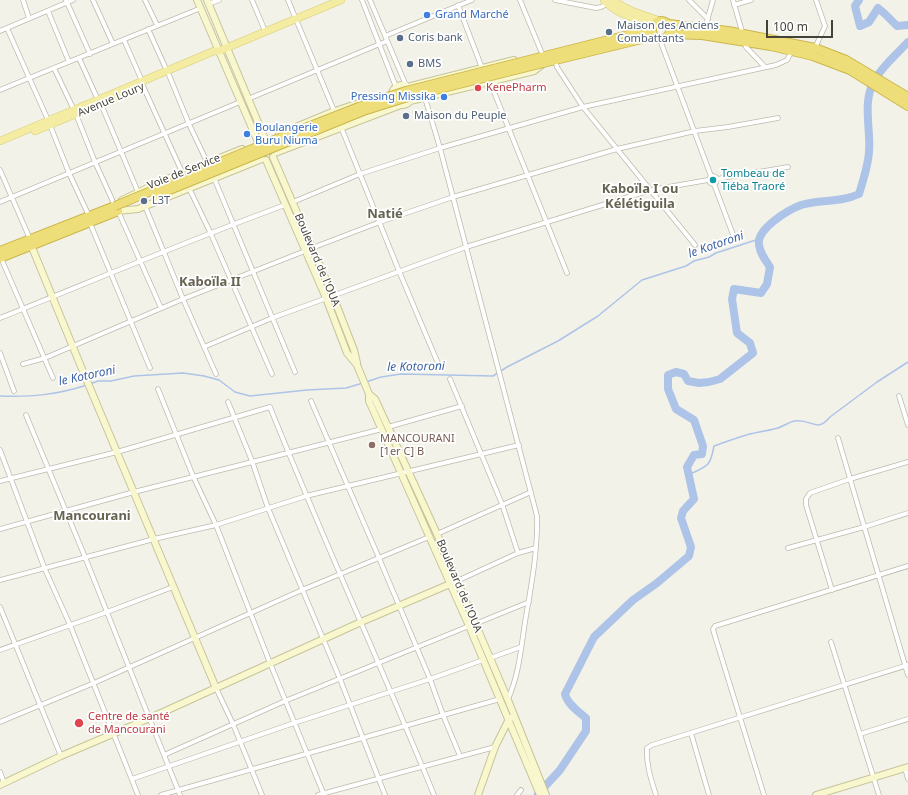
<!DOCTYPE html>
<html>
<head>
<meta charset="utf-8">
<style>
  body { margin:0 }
  #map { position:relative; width:908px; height:795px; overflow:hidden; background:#f3f2e9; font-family:"Noto Sans",sans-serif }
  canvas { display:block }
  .scale { position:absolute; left:766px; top:20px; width:67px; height:18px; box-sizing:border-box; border:2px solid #454338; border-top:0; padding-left:5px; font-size:12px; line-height:14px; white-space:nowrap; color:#454338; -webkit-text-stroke:3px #fff; paint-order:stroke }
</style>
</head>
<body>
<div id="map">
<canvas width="908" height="795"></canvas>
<div class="scale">100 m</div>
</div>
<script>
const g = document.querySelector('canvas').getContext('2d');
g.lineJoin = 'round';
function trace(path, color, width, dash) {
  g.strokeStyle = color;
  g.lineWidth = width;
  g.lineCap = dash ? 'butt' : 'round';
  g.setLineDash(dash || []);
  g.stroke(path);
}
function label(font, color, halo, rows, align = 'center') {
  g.font = font + ' "Noto Sans",sans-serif';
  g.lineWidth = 3.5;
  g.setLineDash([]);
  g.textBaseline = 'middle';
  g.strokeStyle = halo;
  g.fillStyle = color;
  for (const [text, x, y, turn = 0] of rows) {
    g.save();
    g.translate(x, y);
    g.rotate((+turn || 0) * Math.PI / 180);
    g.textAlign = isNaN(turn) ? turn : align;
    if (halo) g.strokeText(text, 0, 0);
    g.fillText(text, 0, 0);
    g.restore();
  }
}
trace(new Path2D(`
  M366,382L381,377L401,374L493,376L507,367L558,341L598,316L642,280L686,266L694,261L709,257L716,253L759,239
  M90,384L98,381H111L134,376L183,373L204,376L219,380L235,392L250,396L307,390L346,388L363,383
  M0,396C32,397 56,395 87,385
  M688,475C707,466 710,468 714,446C726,442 738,437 750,434C758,432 766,431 774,429C781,428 787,423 794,421C812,418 816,434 830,417L877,382L908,362`), '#adc4e8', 1.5);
trace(new Path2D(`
  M859,0L855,6L860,26L869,22L878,8L885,14L897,26L908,25
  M538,794L560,770L586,731V718C579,712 567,704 565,694L594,637L633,600L657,583L689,556L691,547L681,518L683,511L694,499L687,467L694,455L702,454L703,446L694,420L676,409L668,389V375L676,372L684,374L688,381L699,383L709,382L720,379L753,353L750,343L737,333L732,299L734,289L761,293L767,284L770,267C765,260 760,253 759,245C756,229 788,210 801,205C820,199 840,203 859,194C863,181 868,166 869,152C871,129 862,103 874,81C882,66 896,55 908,42`), '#adc4e8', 8);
const street = new Path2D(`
  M23,0L29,18
  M66,0L90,54
  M93,0L113,44
  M145,0L157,25
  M252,0L265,31
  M288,0L335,113
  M362,0L396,87
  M370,0L405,83L408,86
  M520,0L543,56
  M555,0L596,8L601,7L607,4
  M689,0L708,19
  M733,0L743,35
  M208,4L219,0
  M458,5L482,68
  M734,5L751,0
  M48,11L69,62
  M7,28L48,120
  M705,28L713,0
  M148,29L167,71
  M0,31L73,0
  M385,36L472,0
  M124,40L142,81
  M660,40L711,176
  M744,41L746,47L765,67
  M815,48L825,26L816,0
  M79,58L98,100
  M555,60L557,67L583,107L695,245
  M54,68L74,110
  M169,75L189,124L207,162
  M490,82L567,273
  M143,86L182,172
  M0,90L201,8
  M425,98L440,148L537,516C538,551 531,587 525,622C521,648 519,675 508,699
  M248,99L387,41
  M101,104L138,192
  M76,114L95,162L115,206
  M50,125L69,173L89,216
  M341,127L399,271L437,361
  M0,170L30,239
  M709 180a4 4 0 1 1 8 0a4 4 0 1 1-8 0Z
  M214,178L295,372
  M717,179L788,167
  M714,184L735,240
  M189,188L211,234L272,374
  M0,202L240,102
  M293,202L360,174L440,148L583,107L776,65L787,60L792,51
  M145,206L183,299L216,374
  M118,211L161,308
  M90,223L150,368
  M312,248L380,222L453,197L617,149L695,131L728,127L778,118
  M1,258L53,378
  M0,318C95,280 189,240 285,205
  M204,347L272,318L466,247L651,190L708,180
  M0,353L14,391
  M23,364L45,358L183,299L305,251
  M450,379L502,504L518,553
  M158,389L193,476L216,525L270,663L324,795
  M899,396L908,425
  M311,401L379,558L430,679L443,715L460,756
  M228,402L252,461L268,508L340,679L385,795
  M26,415L85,557L180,795
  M388,427L462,406
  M838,438L908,675
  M0,450L44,567L70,625L138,795
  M0,481L117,452L270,407C322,537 381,665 434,795
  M0,529L134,492L382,429
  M437,534L531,492
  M788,548L864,527L908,513
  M0,580L154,539L216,525L306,496L519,445
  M457,581L518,553L536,548
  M832,590L806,505V499L810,493L850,479L908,462
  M0,607L61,756
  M475,624L529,602
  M831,642L879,795
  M0,650L107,612L173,587
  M490,658L521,647
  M216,688L233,724L262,795
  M0,722L94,683L302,590L429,537
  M691,733L709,795
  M860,734L908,719
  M164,755L285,701L469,626
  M905,768L908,779
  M0,772L4,783
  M132,779L294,723L430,679L483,660
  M161,795L500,699
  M318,795L495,747
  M517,795L521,790
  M656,795C651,779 646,765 647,748L652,745L908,665
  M764,795L714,633L713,629L715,626L908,566`);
const secondary = new Path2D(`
  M197,0L258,142
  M207,0L265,139
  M392 95a10 10 0 1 1 20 0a10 10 0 1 1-20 0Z
  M411,86L514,60
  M410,101L534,71L543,64
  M279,134L332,112L368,100
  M275,153L401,105
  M273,157L333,296L354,350L357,363
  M266,160L326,298L347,353L357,365L369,394V401L469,626L540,795
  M122,200L162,181L242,149
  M118,211L138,209L262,159
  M31,245L82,369L216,688
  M369,394L375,399L388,427L437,534L508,700L546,795
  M0,785L61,756L150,718L361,622L457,581
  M478,795L495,747L509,719L511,718
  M816,795L908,767`);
const primary = new Path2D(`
  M604,0C615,14 638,19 654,25
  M613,0C627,11 644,15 660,21
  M35,131L133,90
  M0,141L214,51H219L341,0`);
const highway = new Path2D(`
  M652 30a9 9 0 1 1 18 0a9 9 0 1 1-18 0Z
  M669,24L728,31L815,48L846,60L908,97
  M670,34L702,35L771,46L813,56L850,70L908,106
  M541,57L652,29
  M543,63L654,36
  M0,251L115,206
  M0,258L118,211`);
trace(street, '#bdbbad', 5.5);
trace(secondary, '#c7c49a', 8);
trace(primary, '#d6cc74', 8);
trace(highway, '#cbb64a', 10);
trace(street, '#fff', 4);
trace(secondary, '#f8f7cd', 6);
trace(primary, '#f3eca2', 7);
trace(highway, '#edde79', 8);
const highwayBridge = new Path2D(`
  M157,195L363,111L411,96L543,63
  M115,206L264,144L369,103L406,91L541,57`);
trace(highwayBridge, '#cbb64a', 10, []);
trace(highwayBridge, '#edde79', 8);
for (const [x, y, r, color] of [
  [427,15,4,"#3f7fe0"],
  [609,32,4,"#5c6f8a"],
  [400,38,4,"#5c6f8a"],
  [410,64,4,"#5c6f8a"],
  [478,88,4,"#e0444e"],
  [444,97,4,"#3f7fe0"],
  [406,116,4,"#5c6f8a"],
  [247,134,4,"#3f7fe0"],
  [713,180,4,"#0f9aa8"],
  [144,201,4,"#5c6f8a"],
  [372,445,4,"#8d6e63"],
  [79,723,5,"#e0444e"]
]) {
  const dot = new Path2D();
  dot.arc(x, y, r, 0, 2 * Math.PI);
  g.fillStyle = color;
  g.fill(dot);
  trace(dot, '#fff', 1.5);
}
label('11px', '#366cbe', '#fff', [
  ["Grand Marché",435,15],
  ["Pressing Missika",436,97,"right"],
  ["Boulangerie",255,128],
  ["Buru Niuma",255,141]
], 'left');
label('11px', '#4e5e75', '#fff', [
  ["Maison des Anciens",617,26],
  ["Combattants",617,39],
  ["Coris bank",408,38],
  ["BMS",418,64],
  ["Maison du Peuple",414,116],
  ["L3T",152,201]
], 'left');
label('11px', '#be3a42', '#fff', [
  ["KenePharm",486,88],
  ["Centre de santé",88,717],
  ["de Mancourani",88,730]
], 'left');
label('11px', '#454338', '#fff', [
  ["Avenue Loury",111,100,-23],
  ["Voie de Service",184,172,-22],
  ["Boulevard de l'OUA",317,260,67],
  ["Boulevard de l'OUA",459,586,67]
]);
label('11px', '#0d838f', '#fff', [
  ["Tombeau de",721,174],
  ["Tiéba Traoré",721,187]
], 'left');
label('11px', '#785e54', '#fff', [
  ["MANCOURANI",380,439],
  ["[1er C] B",380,452]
], 'left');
label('italic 12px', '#3e64a5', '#fff', [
  ["le Kotoroni",716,245,-19],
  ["le Kotoroni",416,367,-1],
  ["le Kotoroni",87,376,-12]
]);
label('bold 13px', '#676351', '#fff', [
  ["Kaboïla I ou",640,189],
  ["Kélétiguila",640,204],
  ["Natié",385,214],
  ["Kaboïla II",210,282],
  ["Mancourani",92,516]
]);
</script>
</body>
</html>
